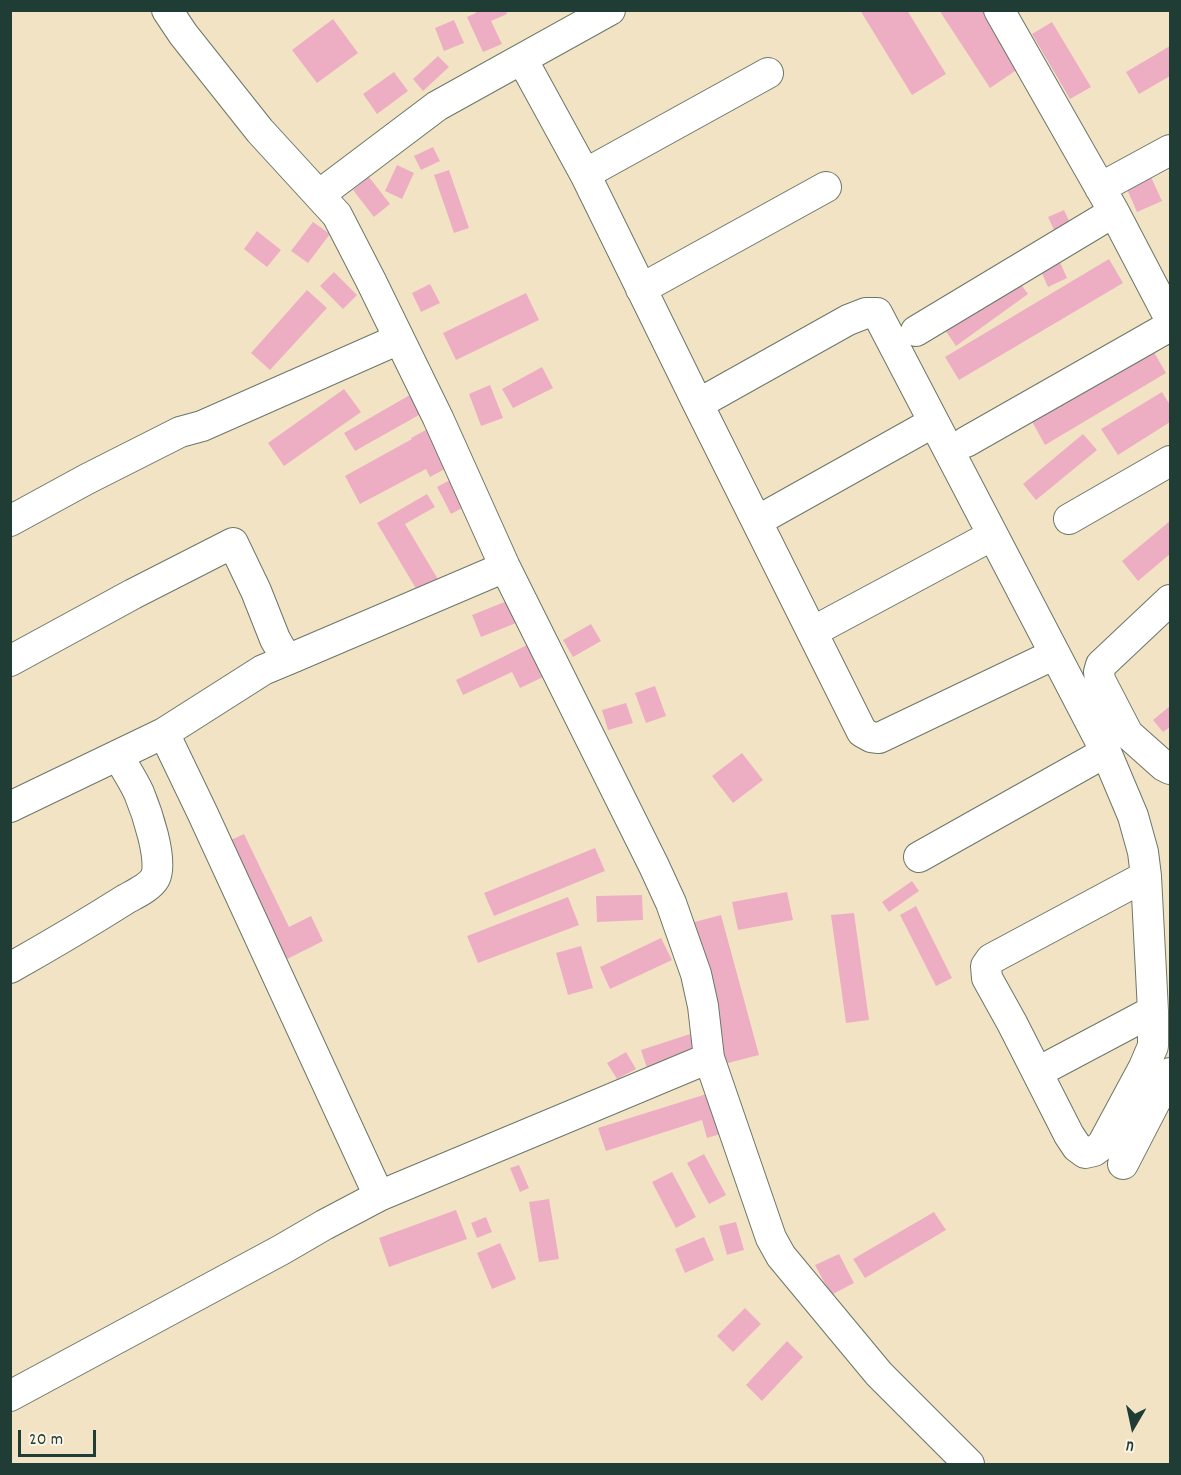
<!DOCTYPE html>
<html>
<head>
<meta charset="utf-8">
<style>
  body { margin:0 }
  #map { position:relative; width:1181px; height:1475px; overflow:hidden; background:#f3e3c5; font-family:Dekko,sans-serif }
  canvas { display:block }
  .frame { position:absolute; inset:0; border:12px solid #1f3d34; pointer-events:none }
  .north { position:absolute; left:1103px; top:1397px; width:60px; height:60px; -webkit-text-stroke:4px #fcf5e5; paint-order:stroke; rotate:189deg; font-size:16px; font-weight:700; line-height:24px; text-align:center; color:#1f3d34 }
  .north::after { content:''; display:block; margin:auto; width:21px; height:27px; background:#1f3d34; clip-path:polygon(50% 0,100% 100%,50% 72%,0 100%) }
  .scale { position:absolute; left:18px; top:1430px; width:78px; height:27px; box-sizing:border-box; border:3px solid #1f3d34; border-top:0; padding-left:8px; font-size:18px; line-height:21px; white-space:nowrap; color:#1f3d34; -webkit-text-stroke:4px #fcf5e5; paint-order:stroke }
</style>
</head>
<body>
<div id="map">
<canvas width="1181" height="1475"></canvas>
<div class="frame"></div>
<div class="north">U</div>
<div class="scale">20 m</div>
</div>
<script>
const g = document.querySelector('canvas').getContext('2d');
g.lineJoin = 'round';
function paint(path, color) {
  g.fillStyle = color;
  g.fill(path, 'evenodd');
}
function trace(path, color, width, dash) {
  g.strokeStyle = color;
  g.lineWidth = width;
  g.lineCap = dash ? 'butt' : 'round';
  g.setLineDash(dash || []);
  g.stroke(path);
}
paint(new Path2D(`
  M475,10H506L507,14L491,21L502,44L483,52L467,17L476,13Z
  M860,10H907L946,74L912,95Z
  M939,10H984L1021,67L990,88Z
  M333,19L358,53L317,83L292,50Z
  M454,20L464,43L444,51L435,28Z
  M1052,22L1091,87L1070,99L1032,34Z
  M1170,46V76L1139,94L1126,72Z
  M438,56L449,67L423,91L413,79Z
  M394,72L408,91L377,114L363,94Z
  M433,147L440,161L421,170L414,156Z
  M397,165L414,173L402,199L385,191Z
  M449,170L469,228L454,233L434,175Z
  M369,177L390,204L374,217L353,190Z
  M1151,177L1162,201L1137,212L1126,187Z
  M1064,210L1072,227L1056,234L1048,217Z
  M313,222L330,234L308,263L291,251Z
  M257,231L281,250L267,267L244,249Z
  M1109,259L1123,283L959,380L945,357Z
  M1059,260L1067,278L1048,287L1040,269Z
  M334,272L357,295L343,309L320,286Z
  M1015,276L1028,294L956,346L943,327Z
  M430,284L440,303L421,312L412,293Z
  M307,290L327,308L270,370L251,353Z
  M526,293L539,320L456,360L443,333Z
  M1151,347L1166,373L1045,445L1030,418Z
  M542,367L553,388L513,408L502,389Z
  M490,385L503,418L481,426L469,394Z
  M344,389L361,412L284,466L268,443Z
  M415,392L426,411L355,451L344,433Z
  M1162,392L1170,405V422L1118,455L1101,429Z
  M435,425L454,464L430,477L426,469L360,504L345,476L412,439L411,438Z
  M1083,434L1097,450L1036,500L1023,484Z
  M450,480L464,507L451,514L437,487Z
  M427,494L435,507L405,524L442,586L421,597L377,523Z
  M1170,521V554L1138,581L1122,561Z
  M507,601L516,623L481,637L472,615Z
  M591,624L601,641L573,657L563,640Z
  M527,645L543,677L520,688L512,672L463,695L456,680Z
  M655,686L666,716L646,723L635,693Z
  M626,703L633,723L608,730L602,710Z
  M1170,706V727L1163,732L1153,720Z
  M742,753L763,780L733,803L712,776Z
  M244,834L289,927L311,916L323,941L283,961L220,845Z
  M595,848L605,871L494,916L484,893Z
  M912,881L919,891L889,912L882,902Z
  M787,892L793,920L738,930L732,902Z
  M642,895L643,920L597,922L596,896Z
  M568,897L579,925L478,963L467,936Z
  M916,906L952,978L936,986L900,915Z
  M854,913L869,1020L846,1023L831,915Z
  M721,915L759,1055L724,1064L687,924Z
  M661,938L672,960L610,989L600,967Z
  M581,946L593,988L568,995L556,953Z
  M690,1034L696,1052L647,1068L641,1050Z
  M626,1052L636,1069L617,1079L607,1063Z
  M713,1092L727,1132L707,1138L702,1120L606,1151L598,1128Z
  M704,1154L726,1195L709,1204L687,1163Z
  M519,1165L529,1188L520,1192L510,1168Z
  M672,1172L696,1217L676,1228L652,1182Z
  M549,1199L559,1259L539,1262L529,1202Z
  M456,1210L467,1239L389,1267L379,1238Z
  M934,1212L946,1230L865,1278L853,1259Z
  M486,1217L492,1232L477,1238L471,1223Z
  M736,1222L744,1250L727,1255L719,1226Z
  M704,1237L714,1260L685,1273L675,1249Z
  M500,1243L516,1279L492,1289L477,1253Z
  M839,1254L854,1283L831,1295L815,1265Z
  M745,1308L761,1324L733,1352L717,1336Z
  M787,1341L803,1357L762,1401L746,1385Z`), '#edaec4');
const minor = new Path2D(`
  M167,10L183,34L260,131L337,215L371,281L438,418L505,567L654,866L671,903L696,974L703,1006L709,1058L771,1238L781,1256L879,1374L969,1464
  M999,10L1114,212L1170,319
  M522,59L585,174L698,404L862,732L871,737L879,738L1055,654L1106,752L1133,816L1143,852L1146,876L1153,1011V1046L1144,1067L1102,1145L1094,1151L1085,1153L1077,1147L1069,1135L1012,1023L987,978L986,966L991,959L1146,876
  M585,174L768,73
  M1100,188L1170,150
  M319,195L437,106L610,10
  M641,289L826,187
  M916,331L1114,212
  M698,404L848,320L866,313H877L1055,654
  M966,442L1170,326
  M1069,519L1170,461
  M10,521L87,479L180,432L202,426L399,339
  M757,521L934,422
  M1170,600L1101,665L1099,672L1100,680L1128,734L1164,766L1170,769
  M812,632L993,535
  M287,660L505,567
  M10,661L133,594L233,543L256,591L275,639L287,660L263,670L164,733L10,807
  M164,733L202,812L379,1196
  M919,857L1106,752
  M10,968C49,946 88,923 126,899C135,894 150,887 155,878C164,861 146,810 139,793C133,780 125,768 118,756
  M1038,1072L1153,1011
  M1123,1164L1170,1073
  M10,1396L281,1250L324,1225L379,1196L709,1058`);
trace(minor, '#697767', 32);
trace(minor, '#fff', 30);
</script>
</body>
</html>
